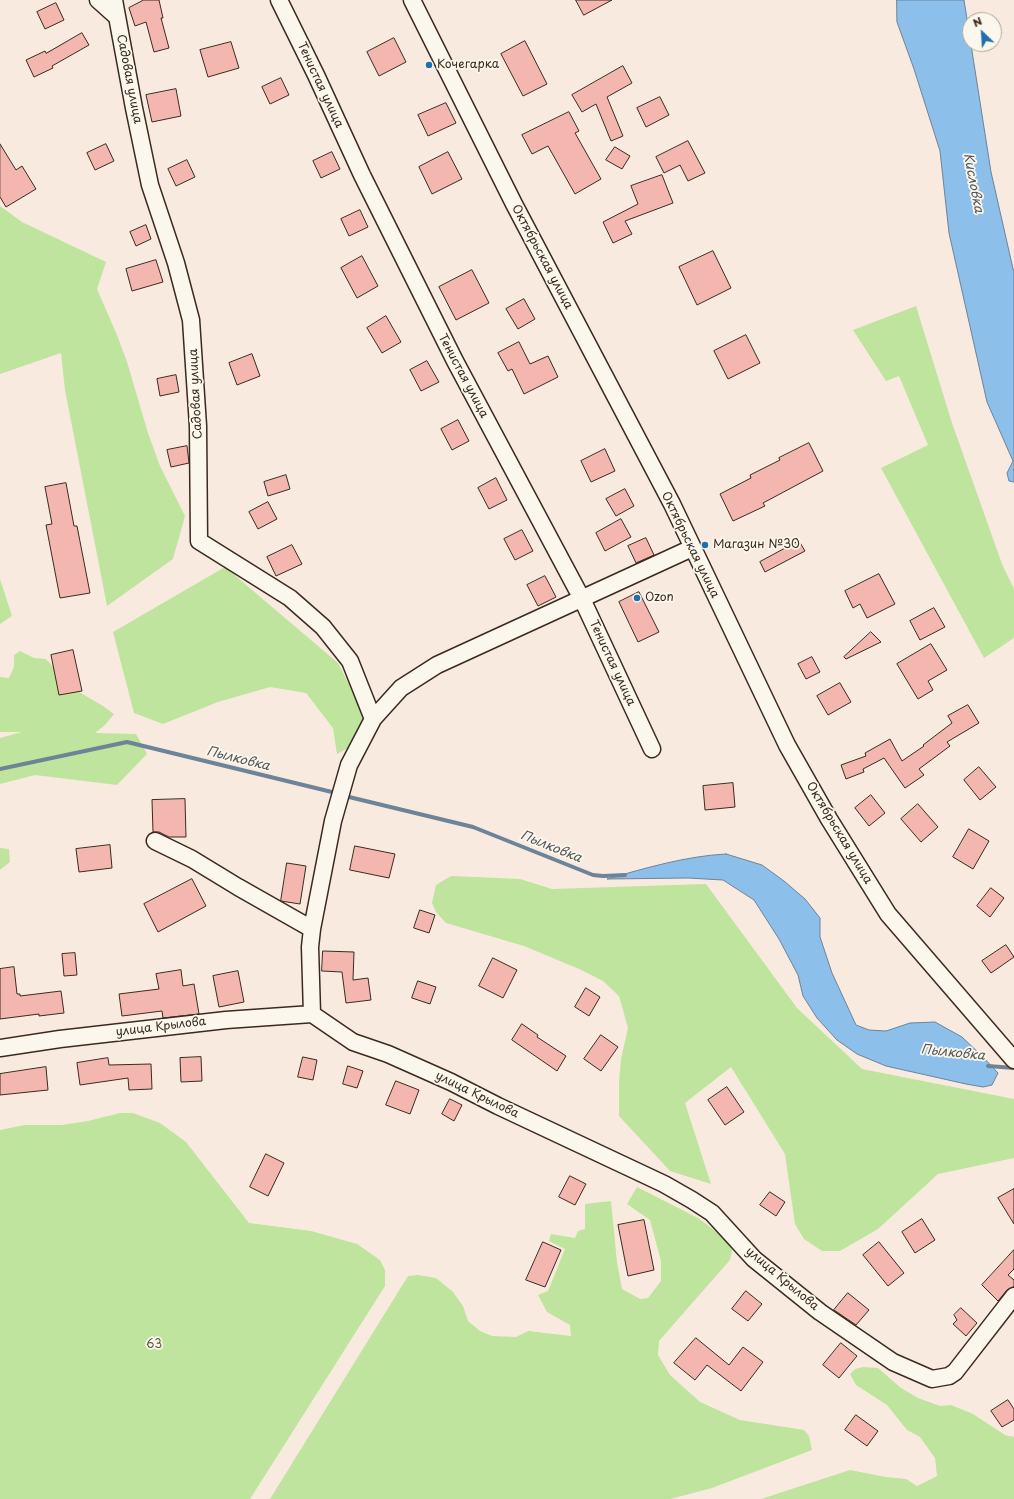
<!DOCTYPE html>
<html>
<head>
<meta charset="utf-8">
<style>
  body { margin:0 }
  #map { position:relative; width:1014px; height:1499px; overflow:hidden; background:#f9eae0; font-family:"Playpen Sans",sans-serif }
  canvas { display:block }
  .north { position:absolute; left:962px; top:12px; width:40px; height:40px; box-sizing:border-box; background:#fbf7ec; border:1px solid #aea59a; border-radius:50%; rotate:335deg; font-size:11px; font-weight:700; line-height:16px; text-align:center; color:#3b2a1e }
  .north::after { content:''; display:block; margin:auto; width:14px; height:18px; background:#1f6fb2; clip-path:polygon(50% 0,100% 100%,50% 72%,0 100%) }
</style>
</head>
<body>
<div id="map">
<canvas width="1014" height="1499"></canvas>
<div class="north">N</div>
</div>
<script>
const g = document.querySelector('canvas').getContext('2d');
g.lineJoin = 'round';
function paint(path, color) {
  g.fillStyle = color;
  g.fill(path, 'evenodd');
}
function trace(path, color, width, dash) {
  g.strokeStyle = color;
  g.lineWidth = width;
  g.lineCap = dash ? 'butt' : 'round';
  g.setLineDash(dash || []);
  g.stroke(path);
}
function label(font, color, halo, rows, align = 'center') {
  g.font = font + ' "Playpen Sans",sans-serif';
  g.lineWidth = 3.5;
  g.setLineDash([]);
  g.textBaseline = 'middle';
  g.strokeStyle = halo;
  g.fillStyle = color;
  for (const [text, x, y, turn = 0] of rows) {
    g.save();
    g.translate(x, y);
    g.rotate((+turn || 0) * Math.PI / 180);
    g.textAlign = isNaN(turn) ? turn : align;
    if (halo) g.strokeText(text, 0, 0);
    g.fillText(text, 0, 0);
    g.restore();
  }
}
paint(new Path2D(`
  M0,206L22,222L106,262L97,289L117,335L127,362L148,433L160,466L185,516L173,559L107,606L65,390L61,353L0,374Z
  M916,306L952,423L1002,564L1014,589V638L984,658L881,468L928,445L899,376L886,381L853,330Z
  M225,567L338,663L364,714L356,744L337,754L333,728L306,693L270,687L218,702L163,724L134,713L113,632Z
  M0,579L12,616L0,624Z
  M20,651L34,658L46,659L74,689L103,706L114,714L104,726L95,733L136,734L147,754L117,785L35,775L0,784V738L22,732H0V677L9,678L14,667V655Z
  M0,848L9,849L10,862L0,870Z
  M451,876L520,879L552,889L706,884L797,1008L862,1069L1014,1099V1158L938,1174L878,1229L840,1251H822L804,1239L795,1224L785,1154L731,1067L685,1103L711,1184L670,1171L619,1116V1082L621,1059L628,1028L619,996L603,981L579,969L524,946L446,923L436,912L432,903L436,885Z
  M120,1113H133L160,1123L186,1142L249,1223L311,1231L357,1244L380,1260L385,1270V1286L250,1499H0V1130L25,1125H62L88,1121Z
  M637,1187L698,1218L730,1242L732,1251L730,1260L659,1341L658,1355L670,1375L700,1402L740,1420L804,1430L809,1436L812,1450L712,1488L670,1499H270L408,1276L418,1275L436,1278L453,1292L463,1306L468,1321L480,1331L492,1336L516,1337L528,1331L571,1336L570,1325L547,1312L538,1295L548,1291L565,1249L549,1241L551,1234L575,1238L578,1231L585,1229V1204L611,1201L617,1262L622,1289L640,1299L648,1298L661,1281V1261L650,1220L627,1204Z
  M863,1367L878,1368L901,1388L918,1398L940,1406L951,1405L973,1414L1005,1435L1014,1437V1499H761L850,1470L886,1477L906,1479L917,1486L937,1476L935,1458L920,1437L907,1430L887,1405L856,1385L850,1374L855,1369Z`), '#bee49e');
const water = new Path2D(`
  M897,0H964L991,172L1014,273V482L1009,481L1007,473L1013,461L987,402L949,233L940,151L914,69L897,22Z
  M726,854L762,865L784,881L805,899L820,918V937L832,973L856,1025L869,1030L886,1031L910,1023L935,1022L962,1037L983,1057L998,1073L992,1085L983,1087L966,1084L886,1066L857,1054L837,1040L817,1018L803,996L798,975L779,939L754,900L723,880L688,878L607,879C646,868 686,856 726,854Z`);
paint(water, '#8cbfe9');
trace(water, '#6c8398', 1);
trace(new Path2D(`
  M0,769L127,742L336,793
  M345,796L473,827L593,875L603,876L625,875
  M988,1066L1014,1068`), '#6c8398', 4);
const building = new Path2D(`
  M144,0H159L163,18H161L169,48L154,52L146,22L135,26L129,8Z
  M576,0H612L584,15Z
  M56,3L64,20L45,29L37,12Z
  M82,33L89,45L52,66L53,68L34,77L26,60L45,51L46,53Z
  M394,38L406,62L379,76L367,52Z
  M525,41L547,84L523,96L501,54Z
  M231,42L239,68L208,77L200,50Z
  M623,66L632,83L607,97L623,136L611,141L596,104L582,112L572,95Z
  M281,78L289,95L270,104L262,87Z
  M176,89L181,116L152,122L146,95Z
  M660,97L669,115L646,127L637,108Z
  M446,103L456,123L428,136L418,115Z
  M569,112L579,131L575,133L601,179L575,194L548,146L532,154L522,135Z
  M688,141L705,173L688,181L680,165L664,173L656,157Z
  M0,144L16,170L22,166L36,189L6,207L0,197Z
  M106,144L114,161L95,170L87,153Z
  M615,147L630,156L622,169L606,160Z
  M332,152L340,169L321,178L313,161Z
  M448,152L462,179L432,194L419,167Z
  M187,160L195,177L176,186L168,169Z
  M662,175L673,203L625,221L632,234L613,243L603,222L638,204L631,186Z
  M360,210L368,227L349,236L341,219Z
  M146,225L151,239L136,246L130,232Z
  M713,251L731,288L697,305L679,267Z
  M362,256L378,286L357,298L341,268Z
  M156,260L163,282L132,291L126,269Z
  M472,270L489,303L456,320L439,287Z
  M524,299L535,319L518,329L506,309Z
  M386,316L401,342L382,353L367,328Z
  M746,335L760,363L728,379L714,351Z
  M519,342L530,364L548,356L558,377L524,394L512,369L508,371L498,353Z
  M252,354L260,376L237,385L229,363Z
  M427,361L439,382L421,391L410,370Z
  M176,375L179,392L160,396L157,379Z
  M458,420L469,441L452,450L441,429Z
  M809,443L823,471L763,503L765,506L733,521L720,494L751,478L750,475L780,460L779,458Z
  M187,446L189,463L171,467L167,450Z
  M605,449L615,471L591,482L581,461Z
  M286,475L290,489L268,496L264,482Z
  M496,478L507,500L489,509L478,488Z
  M66,483L74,526H77L90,593L60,598L46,525L52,524L45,487Z
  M625,489L634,506L616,516L606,499Z
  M268,502L277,519L258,529L249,512Z
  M621,519L631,537L605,551L596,533Z
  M522,530L533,551L515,560L504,539Z
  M646,538L654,555L636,563L628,546Z
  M799,541L805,551L765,572L760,562Z
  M292,545L302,564L276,576L267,557Z
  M879,574L895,604L867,618L860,604L853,608L845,591Z
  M545,576L556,597L538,606L527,585Z
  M639,592L659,632L638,642L619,602Z
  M934,608L945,627L920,640L910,621Z
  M871,632L881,642L846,659L844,657Z
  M931,644L947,670L928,681L933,690L918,699L897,664Z
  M73,650L82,691L59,695L51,655Z
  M812,657L820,672L806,679L798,664Z
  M840,683L851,702L828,715L817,696Z
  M968,705L979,723L947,742L950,746L919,769L924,775L905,788L884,758L863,769L864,772L846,779L841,765L866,756L865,753L890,739L902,761L924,746L923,745L952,723L948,716Z
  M979,767L996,787L980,800L964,780Z
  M733,783L735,807L705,810L703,786Z
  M871,795L885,813L869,826L855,808Z
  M185,799L186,837H169L159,832H153L152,800Z
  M918,804L938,827L921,842L901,819Z
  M969,829L989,841L973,869L953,857Z
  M110,845L112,868L79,872L76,849Z
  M355,846L395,854L389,878L350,870Z
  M287,863L306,866L300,904L281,901Z
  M192,879L206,906L158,932L144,904Z
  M991,888L1004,898L990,917L977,906Z
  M420,910L435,915L429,933L414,928Z
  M1006,945L1014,957L991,973L982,961Z
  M323,951L354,952L353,980L368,978L371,1000L346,1003L342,972L322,971Z
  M75,953L77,975L64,976L62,954Z
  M493,958L517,970L503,998L479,986Z
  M14,967L17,994H20V996L61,991L64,1013L39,1016V1014L0,1019V969Z
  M181,970L183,986L194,984L199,1014L163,1018L162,1011L122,1016L119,994L159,989L156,974Z
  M238,971L244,1002L219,1007L213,976Z
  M418,981L436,987L430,1004L412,998Z
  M586,988L600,997L589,1016L575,1007Z
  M522,1024L538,1035L537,1037L566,1056L557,1071L512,1040Z
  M601,1035L618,1047L601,1071L584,1059Z
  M201,1057L202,1081L181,1082L180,1058Z
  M303,1057L317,1060L313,1080L298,1077Z
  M108,1058L109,1065L151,1064L152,1089L129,1090L128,1078L80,1085L77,1063Z
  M348,1066L363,1071L357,1088L343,1084Z
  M46,1067L48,1090L0,1095V1074Z
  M396,1081L419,1090L410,1114L386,1105Z
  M727,1087L744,1112L725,1125L708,1100Z
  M450,1099L462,1105L454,1121L442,1114Z
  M266,1154L284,1163L268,1196L250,1187Z
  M570,1176L586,1184L575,1205L559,1197Z
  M1014,1189V1224L998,1198Z
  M770,1192L785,1202L776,1216L760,1205Z
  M922,1219L935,1240L915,1253L902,1232Z
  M644,1220L654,1270L628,1276L618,1225Z
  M543,1242L561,1250L545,1287L526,1280Z
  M879,1242L904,1273L888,1286L863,1255Z
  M1014,1250V1269L1008,1275L1014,1280V1287L1007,1290L998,1301L982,1285Z
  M746,1291L762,1304L748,1321L732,1309Z
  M848,1293L869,1310L856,1325L834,1310Z
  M961,1308L977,1323L966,1336L953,1324L957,1320L954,1315Z
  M696,1338L729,1365L743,1347L763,1362L741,1391L707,1365L695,1380L674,1363Z
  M841,1343L857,1356L839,1378L823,1365Z
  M1008,1400L1014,1409V1420L1002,1427L991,1411Z
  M856,1415L878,1431L867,1446L845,1430Z`);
paint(building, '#f3b7b0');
trace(building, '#3b2a1e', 1);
const minor = new Path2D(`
  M98,0L117,17
  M114,0L134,108L150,185L176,263L191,320L198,426L199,541L290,598L323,627L350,661L373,719
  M279,0L316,75L362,175L455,361L582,599L652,749
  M412,0L514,204L672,504L787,745L829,819L888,914L1014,1060
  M155,841L192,859L238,887L312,929
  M312,1014L310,947L312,929L333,821L349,765L373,719L401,688L437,665L692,548
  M0,1048L60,1039L226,1020L312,1014L353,1042L388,1054L451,1082L498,1106L664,1184L692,1200L712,1213L754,1259L820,1312L893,1362L932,1379L949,1376L955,1372L1014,1296`);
trace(minor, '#3b2a1e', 19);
trace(minor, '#fbf7ec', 16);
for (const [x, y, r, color] of [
  [429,65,4,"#1f6fb2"],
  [705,545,4,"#1f6fb2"],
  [637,598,4,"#1f6fb2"]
]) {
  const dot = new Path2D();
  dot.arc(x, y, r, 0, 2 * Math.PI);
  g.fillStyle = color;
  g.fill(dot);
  trace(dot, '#fbf7ec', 1.5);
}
label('12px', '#3b2a1e', '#fbf7ec', [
  ["Кочегарка",437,65],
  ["Магазин №30",713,545],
  ["Ozon",645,598]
], 'left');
label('12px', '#3b2a1e', '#fbf7ec', [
  ["Садовая улица",129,79,79],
  ["Тенистая улица",320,85,65],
  ["Октябрьская улица",542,257,62],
  ["Тенистая улица",463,376,62],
  ["Садовая улица",196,394,-93],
  ["Октябрьская улица",690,545,64],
  ["Тенистая улица",612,663,65],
  ["Октябрьская улица",839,833,59],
  ["улица Крылова",161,1027,-7],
  ["улица Крылова",477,1095,26],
  ["улица Крылова",782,1279,40]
]);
label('12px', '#5c583e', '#fbf7ec', [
  ["63",154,1345]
]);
label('italic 13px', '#53575b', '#fbf7ec', [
  ["Кисловка",973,183,79],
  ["Пылковка",238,759,14],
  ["Пылковка",551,847,22],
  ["Пылковка",953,1053,6]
]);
</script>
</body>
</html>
